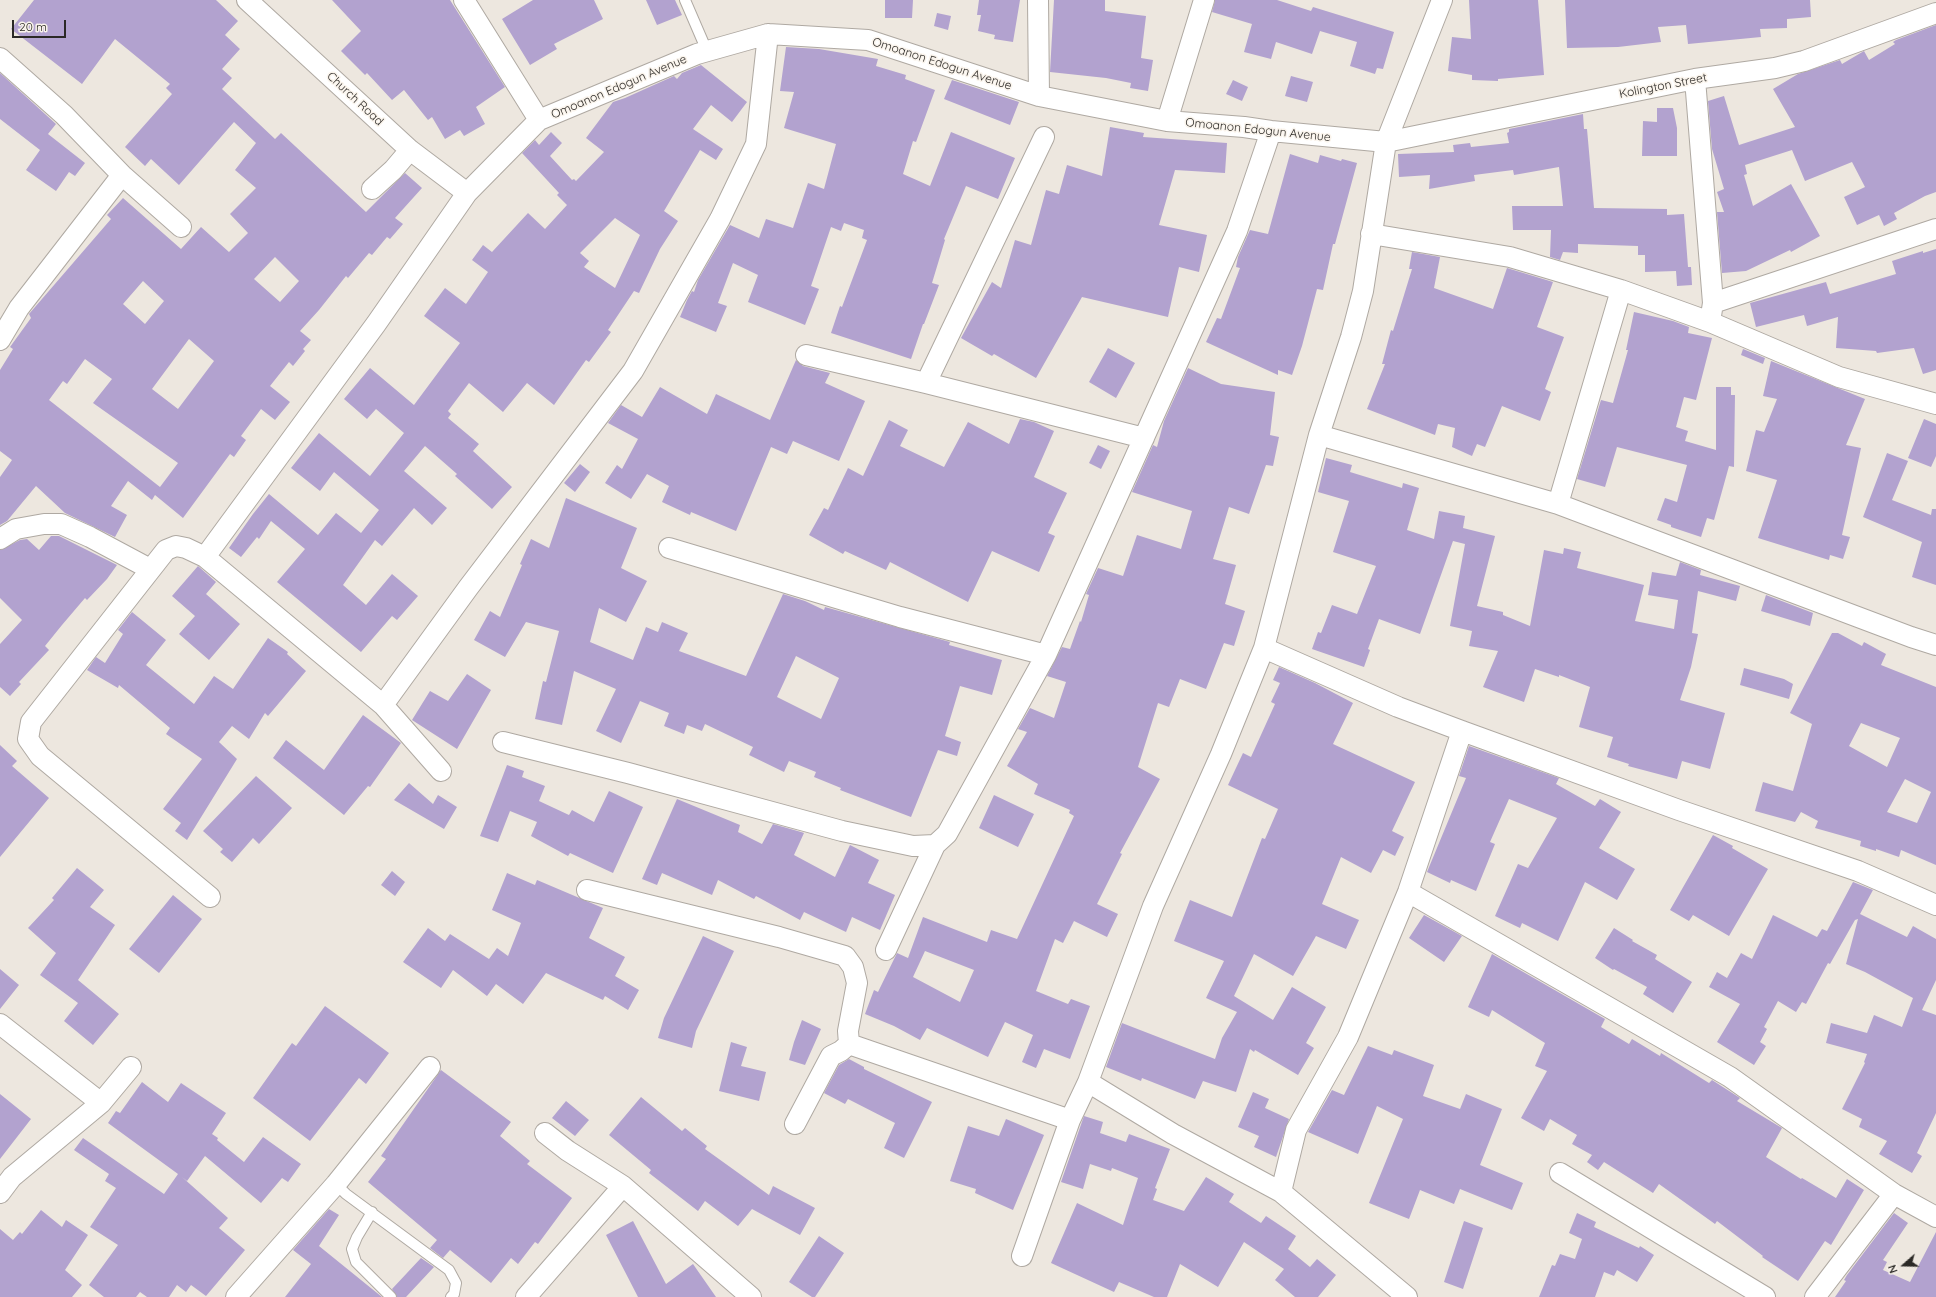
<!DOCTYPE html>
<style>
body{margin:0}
#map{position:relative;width:1936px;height:1297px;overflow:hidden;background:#ede7df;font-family:Quicksand,sans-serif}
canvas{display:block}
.north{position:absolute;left:1884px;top:1245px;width:40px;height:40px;-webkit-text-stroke:3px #faf4ec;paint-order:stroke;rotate:250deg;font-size:11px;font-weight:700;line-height:16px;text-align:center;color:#2b2926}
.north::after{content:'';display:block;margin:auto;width:14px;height:18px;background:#2b2926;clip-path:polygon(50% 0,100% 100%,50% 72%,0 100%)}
.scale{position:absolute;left:12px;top:20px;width:54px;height:18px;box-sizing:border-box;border:2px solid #2b2926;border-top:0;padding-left:5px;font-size:12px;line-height:14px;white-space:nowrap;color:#2b2926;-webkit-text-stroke:3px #faf4ec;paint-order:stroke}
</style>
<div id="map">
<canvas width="1936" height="1297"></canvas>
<div class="north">N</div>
<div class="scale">20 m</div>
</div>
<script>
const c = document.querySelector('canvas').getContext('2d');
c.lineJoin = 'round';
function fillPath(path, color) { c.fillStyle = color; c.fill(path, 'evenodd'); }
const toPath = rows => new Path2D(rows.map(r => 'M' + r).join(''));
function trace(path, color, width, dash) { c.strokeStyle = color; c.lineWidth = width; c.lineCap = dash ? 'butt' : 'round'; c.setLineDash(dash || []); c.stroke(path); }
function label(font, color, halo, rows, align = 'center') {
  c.font = font + ' Quicksand,sans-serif'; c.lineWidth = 3; c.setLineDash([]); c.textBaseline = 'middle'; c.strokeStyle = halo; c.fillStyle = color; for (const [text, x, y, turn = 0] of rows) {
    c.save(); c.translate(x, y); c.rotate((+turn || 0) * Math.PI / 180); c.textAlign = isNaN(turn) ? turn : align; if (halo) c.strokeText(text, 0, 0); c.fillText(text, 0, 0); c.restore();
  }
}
const building = toPath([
 [34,0,216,0,238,21,225,35,240,49,222,69,232,78,222,89,275,139,281,133,366,212,405,173,422,188,395,218,403,224,390,239,387,237,372,255,369,253,348,278,346,276,319,310,300,331,311,340,303,349,305,351,293,366,289,362,270,386,290,402,275,420,261,409,241,436,246,440,234,457,230,454,183,518,155,495,152,500,128,481,111,506,127,515,115,537,65,513,36,486,7,521,0,525,0,477,12,460,0,451,0,370,13,349,10,347,31,318,29,314,111,219,107,215,123,198,181,249,201,227,229,252,248,233,230,214,256,188,235,170,256,143,234,122,179,185,151,159,145,166,125,147,172,94,166,88,170,84,115,39,82,84,11,29],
 [275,257,299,281,280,302,254,279],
 [143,281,164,301,145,324,123,304],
 [189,339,214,361,178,409,152,389],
 [85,359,112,379,93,403,178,463,160,487,49,400,63,381,67,384],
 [332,0,450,0,505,87,476,107,485,124,464,136,460,130,445,139,432,117,428,120,404,90,392,100,367,73,365,75,341,51,361,31],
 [533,0,594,0,603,19,554,44,557,49,530,65,502,19],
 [646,0,675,0,682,15,657,25],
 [885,0,913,0,912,18,885,18],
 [979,0,1020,0,1013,42,994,39,995,35,978,31,981,15,977,15],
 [1054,0,1105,0,1105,11,1146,16,1141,58,1153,60,1148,91,1130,88,1131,83,1106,78,1050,72],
 [1215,0,1277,0,1311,11,1313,7,1394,32,1383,69,1377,68,1375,74,1350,66,1357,42,1320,31,1312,54,1276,42,1271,59,1244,52,1252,24,1212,12],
 [1469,0,1538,0,1544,75,1498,79,1498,81,1472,80,1472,75,1448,71,1452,37,1471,39],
 [1565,0,1810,0,1811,17,1787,19,1787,28,1760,29,1761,37,1688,44,1686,25,1658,27,1661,42,1618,47,1567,48],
 [937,13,951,16,948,30,934,26],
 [1936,25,1936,192,1925,196,1894,213,1897,219,1884,226,1879,215,1857,225,1844,197,1865,187,1852,162,1805,181,1792,150,1745,165,1747,174,1744,175,1753,206,1791,184,1820,236,1791,252,1790,250,1746,271,1722,273,1717,212,1724,212,1717,192,1724,189,1712,149,1708,101,1724,96,1739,145,1795,127,1773,89,1798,74,1840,60,1842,64,1864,51,1869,60,1895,44,1893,42,1896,40],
 [786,47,819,49,878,59,876,66,906,75,905,79,935,90,916,142,913,141,903,174,930,186,951,132,1015,158,998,199,966,186,944,239,945,240,932,283,939,285,924,324,923,324,911,359,831,333,840,306,842,307,867,240,862,238,864,230,844,223,841,231,831,227,811,286,819,289,805,325,748,302,758,275,733,263,718,303,727,306,716,332,680,317,687,300,692,291,694,292,698,280,730,225,759,238,766,219,793,228,808,183,824,189,836,144,784,128,794,92,780,91],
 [701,65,747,102,732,122,711,105,693,129,723,149,716,160,700,150,664,211,678,221,660,249,639,293,634,291,608,330,611,332,589,362,586,360,554,405,527,383,503,412,469,383,448,411,451,414,448,418,479,444,473,451,512,487,492,509,455,476,457,474,425,446,404,471,447,508,432,525,414,508,382,546,375,540,343,585,366,605,392,574,418,596,397,620,392,616,361,652,277,582,305,549,271,521,259,539,257,537,241,557,229,548,253,514,269,494,318,535,336,513,361,533,379,510,334,472,320,491,291,468,319,433,370,476,404,433,376,409,367,419,344,399,370,368,414,405,460,343,424,316,445,288,466,304,488,272,472,260,483,245,492,252,528,213,545,229,567,205,557,195,559,193,522,153,535,140,539,145,551,132,562,143,550,156,572,180,574,179,576,181,604,152,586,138,613,102,625,98,674,76,677,79,682,73],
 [615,218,640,235,615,288,584,267,589,261,580,253],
 [0,73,56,124,48,134,85,163,75,176,69,172,56,191,26,170,40,150,0,119],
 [1291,76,1313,82,1307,102,1285,96],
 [952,80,1019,102,1010,125,944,99],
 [1233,80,1248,87,1242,101,1226,94],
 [1657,108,1673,108,1677,128,1677,156,1642,156,1643,121,1657,122],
 [1583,114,1584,129,1587,129,1594,208,1667,209,1667,215,1684,214,1688,267,1691,267,1692,285,1677,286,1676,271,1645,272,1645,255,1638,255,1638,246,1578,244,1578,253,1563,252,1560,260,1550,257,1551,230,1513,230,1512,206,1563,206,1559,167,1514,175,1513,170,1474,175,1475,181,1429,189,1430,175,1399,177,1398,154,1454,152,1453,145,1470,143,1471,147,1509,143,1507,133,1509,132,1509,129],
 [1110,127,1144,133,1143,137,1227,143,1225,173,1175,170,1159,225,1207,235,1199,272,1179,267,1168,317,1082,297,1036,378,994,354,992,356,961,338,992,282,1001,288,1015,240,1031,245,1046,190,1059,194,1067,165,1102,176],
 [1290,154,1318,163,1320,155,1341,161,1342,159,1357,163,1335,244,1333,244,1323,290,1317,289,1302,346,1292,375,1278,370,1278,375,1206,342,1217,318,1221,319,1240,268,1236,267,1238,257,1250,230,1268,234],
 [1936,249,1936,370,1923,374,1914,348,1877,353,1876,351,1836,348,1838,317,1807,326,1804,315,1756,327,1750,303,1826,282,1830,294,1896,274,1892,261,1923,251,1923,253],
 [1412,252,1440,257,1434,288,1493,309,1507,268,1553,282,1537,327,1564,337,1545,389,1551,392,1540,421,1502,406,1485,447,1477,444,1472,456,1452,447,1455,428,1438,424,1435,435,1367,409,1385,364,1382,364,1391,330,1393,331,1412,269,1409,269],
 [1634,312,1673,321,1689,327,1688,333,1712,338,1696,400,1684,397,1676,427,1688,431,1685,441,1716,450,1716,387,1731,387,1731,395,1735,395,1734,467,1729,466,1714,520,1707,518,1701,537,1671,527,1671,525,1657,520,1665,498,1677,502,1687,465,1617,447,1605,487,1577,479,1601,400,1613,403,1628,350,1626,350],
 [1108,348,1135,363,1116,398,1089,382],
 [1743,349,1765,358,1763,364,1741,355],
 [796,360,803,366,830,373,825,383,865,401,839,461,793,441,787,454,771,447,736,531,691,512,690,515,662,502,669,486,647,474,631,499,605,483,617,465,622,469,638,439,608,423,621,405,642,417,660,387,707,414,716,394,770,420],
 [1771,361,1865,399,1846,445,1861,448,1842,535,1850,537,1843,559,1830,555,1829,560,1758,538,1777,480,1746,471,1756,430,1764,432,1777,399,1763,396],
 [1188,368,1221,384,1275,392,1270,435,1279,437,1273,466,1266,465,1249,514,1229,507,1213,559,1236,565,1225,604,1245,611,1234,646,1224,643,1206,689,1180,679,1169,707,1158,703,1138,767,1160,779,1120,853,1122,854,1097,904,1118,914,1107,937,1074,921,1063,943,1055,939,1036,991,1068,1004,1071,999,1090,1006,1070,1059,1044,1049,1036,1068,1022,1062,1033,1035,1005,1022,988,1057,927,1028,920,1040,894,1026,865,1014,874,990,878,992,897,953,908,958,923,917,987,942,991,930,1017,939,1074,816,1069,813,1070,810,1034,794,1038,784,1007,766,1027,732,1018,729,1030,708,1054,718,1066,682,1047,676,1062,647,1070,649,1080,621,1081,622,1089,595,1086,594,1098,568,1123,576,1137,535,1181,549,1192,511,1132,492,1153,445,1157,447,1164,421],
 [925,951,974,970,960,1002,913,977],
 [1020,419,1034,422,1054,431,1034,477,1067,493,1048,533,1055,536,1039,572,992,551,968,602,890,562,886,570,845,551,843,554,809,535,824,508,828,510,848,468,863,476,889,420,908,430,900,446,944,467,968,422,1009,444],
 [1924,419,1936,424,1936,456,1931,467,1908,458],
 [1098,445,1110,451,1101,469,1089,463],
 [1887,453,1908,461,1892,500,1931,515,1932,509,1936,509,1936,585,1912,577,1922,542,1863,517],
 [1326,458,1352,465,1350,472,1402,488,1403,483,1419,488,1407,530,1434,539,1439,511,1465,516,1463,528,1495,536,1477,606,1503,612,1503,615,1530,626,1544,550,1563,554,1564,548,1581,552,1577,568,1644,585,1635,621,1674,629,1678,600,1648,595,1652,572,1676,576,1680,562,1701,570,1700,575,1740,586,1736,601,1698,591,1692,633,1698,634,1691,667,1680,700,1725,713,1710,769,1682,761,1677,779,1628,766,1629,764,1607,757,1613,737,1579,727,1590,687,1559,675,1559,677,1535,669,1524,702,1483,687,1498,651,1469,646,1472,631,1450,626,1465,544,1453,541,1420,634,1379,619,1368,649,1370,650,1364,667,1312,649,1318,632,1321,633,1332,605,1357,614,1376,566,1333,552,1349,501,1318,492],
 [580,464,590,472,575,492,564,483],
 [566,498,637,528,621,568,647,581,626,622,599,608,590,642,633,660,646,627,658,632,662,622,688,633,679,651,746,676,783,594,805,601,824,610,825,607,950,642,949,645,1002,660,992,695,960,686,945,736,961,742,957,756,938,750,911,817,840,790,841,788,814,777,816,772,789,761,784,772,749,755,753,747,705,724,702,731,687,725,684,734,664,726,669,713,640,701,621,743,596,731,616,689,574,671,562,725,535,719,543,681,546,682,559,631,526,622,505,657,474,640,490,611,500,617,522,565,520,564,531,539,549,548],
 [796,656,839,678,821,719,777,697],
 [51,536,59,536,117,565,107,579,87,600,85,598,62,625,45,646,49,650,19,682,21,684,10,696,0,687,0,644,22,620,0,598,0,550,20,540,27,539,39,550],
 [198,566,216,582,206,594,240,624,209,660,179,634,195,616,172,596],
 [1766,595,1813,613,1810,626,1761,611],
 [132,612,166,640,146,665,194,704,214,676,233,689,268,638,288,652,287,654,306,671,268,716,265,713,249,739,232,726,219,742,237,759,187,840,175,831,181,823,163,809,202,759,166,734,170,728,119,685,118,688,87,670,96,657,105,663,123,634,118,630],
 [1832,633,1838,633,1862,646,1864,642,1886,654,1881,665,1936,687,1936,865,1901,850,1899,857,1876,849,1876,851,1860,846,1861,841,1815,828,1818,821,1801,812,1795,822,1755,811,1763,782,1793,791,1812,724,1790,713],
 [1861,723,1900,738,1887,767,1849,746],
 [1905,779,1931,792,1917,823,1887,812],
 [1279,667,1315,683,1353,703,1333,744,1415,782,1392,831,1404,837,1395,856,1383,850,1371,873,1341,857,1322,904,1359,920,1346,949,1316,936,1293,976,1254,954,1234,996,1273,1020,1292,987,1326,1007,1306,1043,1314,1048,1298,1075,1255,1050,1254,1052,1250,1049,1236,1092,1203,1081,1195,1099,1142,1078,1141,1081,1106,1067,1122,1023,1215,1059,1222,1038,1237,1012,1206,998,1224,961,1174,941,1190,900,1232,917,1262,838,1265,839,1278,809,1228,785,1243,753,1251,757,1275,704,1271,702,1280,683,1273,680],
 [1744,668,1784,679,1793,684,1789,699,1740,685],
 [467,674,491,690,457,749,412,720,430,691,448,701],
 [363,715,401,743,370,787,368,786,344,815,273,758,286,740,324,770],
 [0,745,17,761,12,766,49,798,0,857],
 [1469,746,1559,778,1556,784,1595,806,1600,799,1621,812,1599,848,1635,869,1617,900,1585,882,1558,941,1522,923,1520,928,1495,916,1518,864,1528,868,1557,818,1509,799,1490,842,1495,844,1476,891,1451,880,1450,883,1427,872,1466,778,1459,776],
 [507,765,524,771,522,777,545,786,539,801,569,815,572,810,594,822,609,791,643,807,613,873,570,853,568,856,531,836,537,822,510,811,498,842,480,836],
 [256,776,292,808,259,844,253,838,232,862,220,852,223,849,203,831],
 [409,783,433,804,438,795,457,807,444,829,394,800],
 [994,795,1034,814,1018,847,979,828],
 [677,799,740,825,738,832,762,844,773,824,801,832,804,833,794,855,835,877,850,845,879,860,868,883,895,895,880,930,852,917,846,932,804,912,800,920,756,896,754,899,718,880,712,895,662,873,657,885,642,879],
 [1713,835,1733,846,1732,848,1768,869,1729,936,1693,915,1689,921,1670,910],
 [77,868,104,890,90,907,115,925,78,980,119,1014,93,1045,64,1021,78,1003,40,975,56,953,28,928,54,900,52,898],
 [392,871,405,882,395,896,381,885],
 [507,873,535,885,537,880,603,908,589,938,625,957,615,976,639,990,628,1010,605,996,603,1000,546,973,523,1004,496,984,487,996,453,970,441,988,403,962,428,928,445,941,450,934,489,959,497,948,508,956,521,923,492,910],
 [1853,882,1873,890,1860,914,1907,937,1913,926,1936,939,1936,980,1922,1010,1936,1015,1936,1113,1917,1153,1922,1156,1912,1173,1879,1154,1887,1141,1859,1127,1862,1119,1842,1109,1865,1063,1864,1062,1867,1054,1826,1043,1831,1023,1867,1033,1874,1015,1902,1027,1913,998,1865,972,1846,964,1858,919,1855,920,1830,964,1828,963,1806,1004,1802,1002,1796,1012,1778,1001,1764,1027,1767,1029,1760,1042,1766,1046,1754,1065,1717,1042,1740,1004,1709,987,1717,972,1727,978,1741,953,1752,959,1773,915,1817,937,1822,929,1827,931],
 [173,895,202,919,159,973,129,949],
 [1424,915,1462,936,1444,962,1409,938],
 [1614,928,1633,940,1632,941,1657,955,1655,959,1692,982,1673,1013,1643,994,1647,987,1614,969,1613,970,1595,958],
 [703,936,734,951,696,1031,692,1048,658,1038,664,1018],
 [1492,954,1605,1019,1601,1027,1629,1044,1632,1039,1660,1056,1661,1053,1709,1083,1712,1080,1740,1098,1737,1101,1782,1128,1766,1157,1801,1179,1802,1178,1836,1198,1847,1179,1864,1190,1831,1245,1825,1241,1798,1281,1762,1257,1763,1256,1717,1221,1715,1224,1659,1184,1653,1193,1604,1162,1598,1170,1587,1162,1592,1155,1572,1144,1577,1135,1550,1119,1544,1131,1521,1118,1547,1071,1535,1066,1545,1043,1492,1010,1489,1017,1468,1007],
 [0,969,19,985,0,1009],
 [325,1006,389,1053,366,1084,359,1078,310,1141,253,1098,292,1043,296,1046],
 [802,1020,821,1029,805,1065,789,1060,794,1042],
 [731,1042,747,1047,741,1066,766,1072,759,1101,719,1091],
 [1368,1046,1392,1055,1394,1050,1434,1065,1423,1096,1460,1109,1466,1094,1502,1109,1480,1165,1523,1183,1512,1210,1460,1189,1454,1204,1420,1190,1409,1219,1369,1203,1403,1119,1377,1106,1358,1154,1308,1132,1332,1090,1344,1095],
 [849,1059,864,1067,864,1069,932,1102,904,1158,884,1148,895,1123,848,1099,845,1104,824,1093,839,1065],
 [441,1070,511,1122,500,1136,530,1161,527,1164,572,1198,538,1244,535,1242,518,1264,511,1258,491,1283,450,1250,443,1258,430,1248,437,1240,368,1182,386,1159,381,1156],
 [142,1082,168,1102,181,1083,226,1113,212,1134,218,1138,217,1140,244,1162,263,1137,301,1164,288,1182,282,1178,261,1203,205,1156,187,1181,182,1177,228,1218,219,1228,245,1250,206,1296,191,1285,186,1292,177,1285,169,1297,147,1297,140,1292,136,1297,104,1297,89,1285,118,1245,90,1227,116,1188,105,1181,109,1174,74,1150,83,1138,164,1194,178,1174,108,1123,116,1111,120,1113],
 [1253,1092,1269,1099,1265,1108,1289,1119,1276,1157,1254,1147,1259,1136,1238,1127],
 [0,1094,31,1119,0,1159],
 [641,1097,682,1131,685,1128,707,1146,705,1149,769,1195,773,1186,815,1208,800,1235,752,1209,738,1226,705,1201,698,1211,649,1173,651,1170,609,1135],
 [566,1101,589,1120,575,1136,552,1118],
 [1084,1116,1103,1122,1100,1133,1126,1142,1129,1134,1170,1149,1155,1188,1157,1189,1153,1200,1184,1211,1206,1177,1234,1194,1229,1202,1261,1223,1266,1216,1296,1236,1288,1249,1310,1267,1317,1259,1336,1275,1318,1297,1295,1297,1275,1280,1284,1269,1244,1242,1218,1287,1180,1264,1167,1297,1154,1297,1119,1282,1114,1292,1051,1263,1077,1203,1123,1225,1138,1178,1112,1168,1111,1171,1090,1164,1083,1189,1061,1182],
 [1006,1119,1044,1135,1013,1210,975,1193,976,1189,950,1181,968,1126,999,1136],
 [329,1209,339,1215,319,1246,382,1297,285,1297,311,1264,293,1250],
 [41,1210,62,1227,66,1220,88,1235,65,1270,82,1285,72,1297,0,1297,0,1229,13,1240,20,1232,22,1234],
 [1577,1213,1596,1222,1594,1227,1639,1248,1640,1246,1654,1255,1637,1282,1617,1270,1614,1276,1604,1272,1595,1297,1539,1297,1552,1265,1555,1266,1560,1254,1575,1259,1582,1239,1569,1233],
 [1894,1213,1908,1223,1883,1260,1887,1262,1883,1270,1910,1282,1936,1232,1936,1297,1835,1297,1846,1281,1844,1280,1847,1275],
 [633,1221,666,1284,693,1264,716,1297,638,1297,606,1235],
 [1464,1221,1483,1228,1463,1289,1444,1282],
 [819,1236,844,1253,815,1297,812,1297,789,1282],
 [421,1258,434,1267,406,1297,397,1297,392,1289]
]);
const lane = toPath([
 [685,0,707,51],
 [336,1184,346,1194,449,1270,456,1283,454,1294,451,1297],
 [372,1212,357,1237,352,1249,356,1262,391,1297]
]);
const street = toPath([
 [247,0,410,150,467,193],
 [464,0,539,120],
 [1038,0,1039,96],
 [0,58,64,115,122,175,181,227],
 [1695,79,1713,303,1710,322],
 [1167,121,1204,0],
 [372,189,393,170,410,150],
 [1371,234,1510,257,1621,290,1710,322,1839,377,1936,404],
 [1713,303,1936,229],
 [0,340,19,308,122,175],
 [806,355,926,383,1144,438],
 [926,383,1044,137],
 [1319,435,1558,504,1911,637,1936,645],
 [1558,504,1621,290],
 [0,539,16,529,44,524,61,524,90,537,150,569],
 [669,548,900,617,1046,655],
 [205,557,383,705,441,771],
 [1264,648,1398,707,1462,731,1679,810,1858,871,1936,905],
 [383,705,468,588,633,371,720,219,756,144,768,34],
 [503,742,628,773,842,831,913,846,935,845],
 [587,890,779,937,845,956,853,967,857,983,848,1031,849,1044],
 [1408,892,1730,1077,1894,1194,1936,1217],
 [210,897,40,756,28,739,31,722,166,550,176,546,186,548,205,557,376,324,467,193,539,120,697,54,768,34,868,40,1039,96,1167,121,1244,127,1271,131,1386,142,1695,79,1775,68,1804,61,1936,13],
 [886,950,935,845,947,834,1046,655,1237,231,1271,131],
 [0,1024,101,1103],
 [849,1044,1070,1120],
 [1088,1082,1173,1134,1281,1192,1407,1297],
 [795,1124,831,1056,841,1051,849,1044],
 [545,1133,568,1151,623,1186,751,1297],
 [1560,1173,1765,1297],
 [1281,1192,1296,1130,1348,1037,1408,892,1462,731],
 [0,1193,12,1177,101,1103,131,1067],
 [1022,1256,1070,1120,1088,1082,1153,906,1221,754,1264,648,1319,435,1351,337,1363,291,1386,142,1442,0],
 [236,1297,336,1184,430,1067],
 [526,1297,623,1186],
 [1815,1297,1894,1194]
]);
const streetNames = [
 ["Omoanon Edogun Avenue",942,64,18],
 ["Kolington Street",1663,86,-11],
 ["Omoanon Edogun Avenue",619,87,-23],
 ["Church Road",355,99,43],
 ["Omoanon Edogun Avenue",1258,130,6]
];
fillPath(building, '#b2a2cf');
trace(lane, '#afa9a2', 12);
trace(street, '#afa9a2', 22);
trace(lane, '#fff', 10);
trace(street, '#fff', 20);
label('12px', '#2b2926', '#faf4ec', streetNames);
</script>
